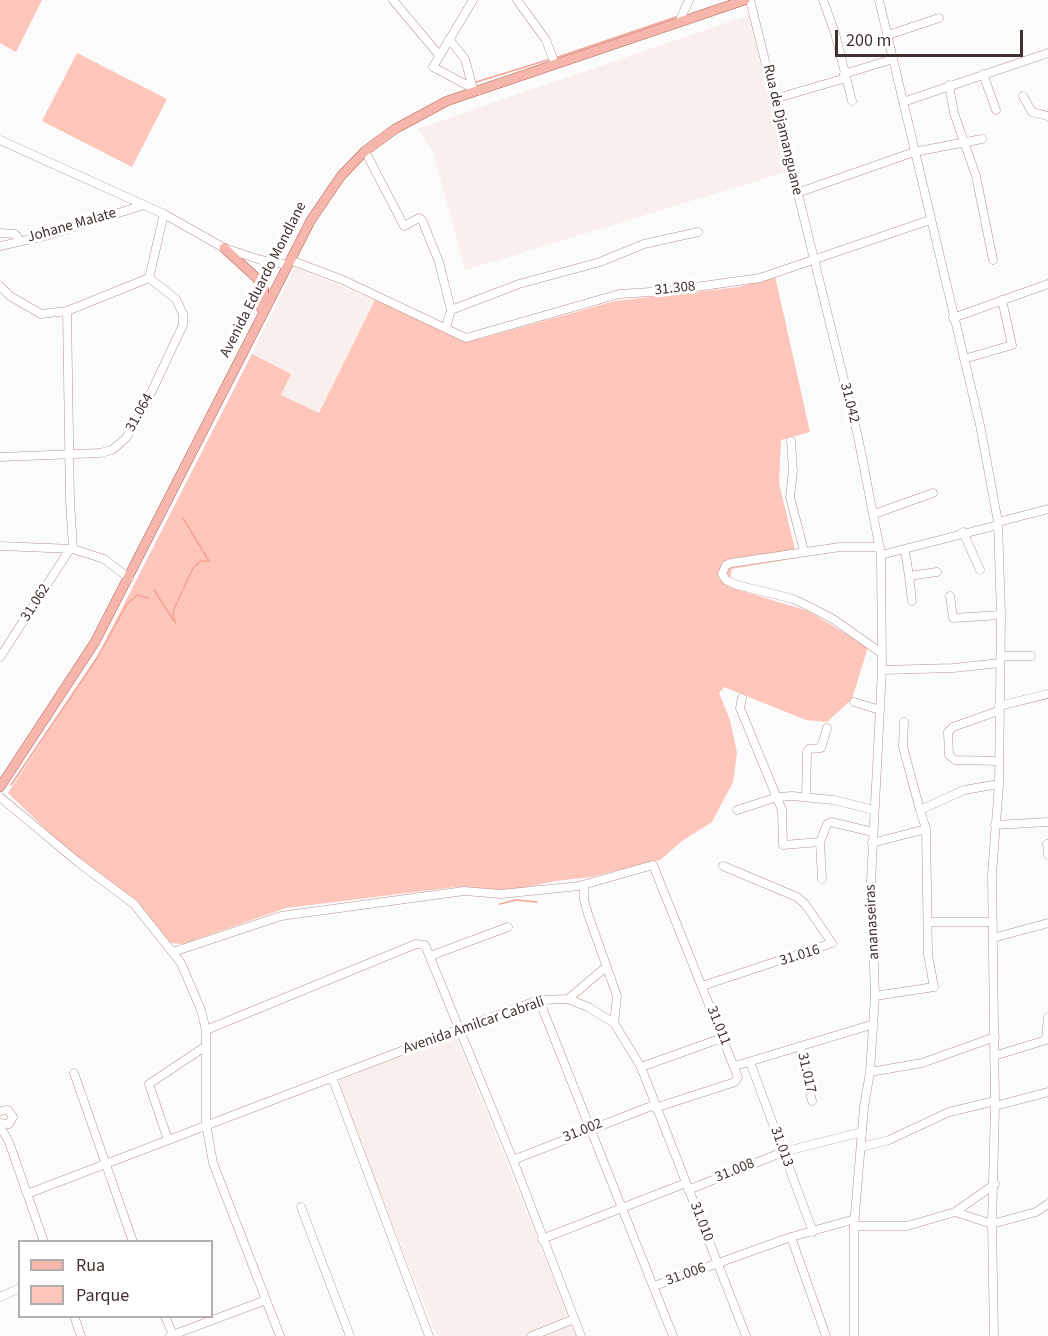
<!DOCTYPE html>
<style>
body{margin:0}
#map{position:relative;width:1048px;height:1336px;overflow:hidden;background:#fbfbfb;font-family:"Source Sans 3",sans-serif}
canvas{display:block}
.legend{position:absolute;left:18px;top:1240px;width:195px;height:78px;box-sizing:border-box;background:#fff;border:2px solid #b3adac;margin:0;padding:8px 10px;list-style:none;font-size:18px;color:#40312f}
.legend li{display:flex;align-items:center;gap:12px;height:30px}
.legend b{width:30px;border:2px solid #b3adac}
.scale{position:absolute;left:835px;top:30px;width:188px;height:27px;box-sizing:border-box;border:3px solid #40312f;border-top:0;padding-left:8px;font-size:18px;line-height:21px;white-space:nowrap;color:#40312f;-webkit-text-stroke:4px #fff;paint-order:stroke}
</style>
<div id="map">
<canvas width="1048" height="1336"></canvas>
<ul class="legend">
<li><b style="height:8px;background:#f7b6ab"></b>Rua</li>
<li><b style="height:16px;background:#fec5ba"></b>Parque</li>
</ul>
<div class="scale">200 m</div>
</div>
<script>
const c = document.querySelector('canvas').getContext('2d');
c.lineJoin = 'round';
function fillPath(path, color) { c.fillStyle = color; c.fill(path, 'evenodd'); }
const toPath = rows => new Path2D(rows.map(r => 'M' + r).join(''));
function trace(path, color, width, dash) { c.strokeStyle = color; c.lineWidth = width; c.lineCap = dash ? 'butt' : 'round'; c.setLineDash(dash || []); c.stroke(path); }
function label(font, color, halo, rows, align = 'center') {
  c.font = font + ' "Source Sans 3",sans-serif'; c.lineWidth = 6; c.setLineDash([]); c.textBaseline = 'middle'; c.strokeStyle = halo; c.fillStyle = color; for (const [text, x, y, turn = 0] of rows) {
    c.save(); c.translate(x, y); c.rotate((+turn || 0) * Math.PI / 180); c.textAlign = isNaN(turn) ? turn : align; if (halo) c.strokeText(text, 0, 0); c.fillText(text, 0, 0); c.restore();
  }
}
const built = toPath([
 [749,15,786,172,465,270,433,151,417,129],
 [295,267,375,300,319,413,280,395,290,374,252,354],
 [455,1034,576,1336,437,1336,336,1082]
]);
const green = toPath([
 [0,0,42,0,16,52,0,43],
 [77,53,167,99,132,167,42,121],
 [775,276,810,432,781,440,779,483,797,558,732,569,729,587,808,611,868,647,852,699,827,722,806,720,724,687,719,693,730,720,737,753,733,782,712,822,682,841,660,860,591,877,555,881,500,893,456,887,286,908,183,944,170,943,134,899,60,843,8,793,96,659,252,354,291,374,281,395,319,413,375,300,479,339,615,301,739,287]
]);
const stream = toPath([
 [555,58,679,16],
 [476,82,551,59],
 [183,518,209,561],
 [154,590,174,621],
 [176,624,173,614,174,609,193,568,201,561,209,561],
 [11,785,97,658,127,604,137,595,149,598],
 [500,904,516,900,537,902]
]);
const minor = toPath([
 [393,0,439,55],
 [473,0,433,67,478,91],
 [517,0,546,40,555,64],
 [750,0,858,437,881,555,882,670,871,881,875,996,870,1072,864,1107,854,1226,854,1336],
 [823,0,835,33,852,101],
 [879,0,980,425,998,522,1001,615,999,784,992,874,995,1106,992,1224,994,1336],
 [679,22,689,0],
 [888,35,939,18],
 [449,39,465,59,473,89],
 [844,74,893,59],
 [983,74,996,110],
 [949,85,954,113,976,176,993,260],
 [1023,96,1032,112,1048,116],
 [774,99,846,78],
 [903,102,1048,53],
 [0,140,164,214,224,248,261,260,288,265],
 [365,151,404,226,419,218,422,220,439,262,451,310,446,327],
 [797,193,914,152,982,139],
 [0,233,15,234,21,241],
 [0,246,49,235,144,205],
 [290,260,343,280,466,338,619,294,667,291,760,278,930,220],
 [149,278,164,214],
 [0,286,10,296,41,314,67,311,149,278],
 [451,310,519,284,600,262,644,244,698,232],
 [67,311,70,501,73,549],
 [953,318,1048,284],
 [964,359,1012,345,1002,300],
 [791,441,793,471,790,497,804,551],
 [0,457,100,453,112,450,126,438,143,410,183,325,183,314,176,299,149,278],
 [874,514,933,493],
 [998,522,1048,509],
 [963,532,980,570],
 [0,546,73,549,104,559,129,578],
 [880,547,840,547,731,563,726,565,722,574,726,580,737,585,793,599,810,607,833,619,880,652],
 [905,550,909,576,937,572],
 [881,555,998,525],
 [909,576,912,601],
 [950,596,953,618,1001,615],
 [1000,656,1031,656],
 [0,657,70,549],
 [882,670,953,668,1000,663],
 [742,698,740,708,782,810,783,845,820,842,827,824,831,822,873,832],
 [854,702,880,710],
 [999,706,1048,694],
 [998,711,953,727,948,732,949,755,955,760,999,761],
 [904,722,903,747,920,810],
 [0,797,79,863,134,904,181,963,201,1010,206,1030,206,1124,213,1163,280,1336],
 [806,797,807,752,809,749,821,748,827,728],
 [737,810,778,797,792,796,834,800,874,810],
 [995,825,1048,822],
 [820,842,822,879],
 [872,843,926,829,920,810,964,790,999,784],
 [1047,844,1048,855],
 [584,885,584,900,588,914,617,996,614,1023],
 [928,922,993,922],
 [993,938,1048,923],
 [173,952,281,916,464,891,501,894,579,886,653,865,738,1077,735,1082,655,1108],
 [430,956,508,927],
 [702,986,832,943,805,904,797,897,723,866],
 [875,996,934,987,928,955,926,829],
 [568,999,606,967],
 [539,1000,673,1336],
 [206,1030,416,944,425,945,513,1160,581,1336],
 [800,1046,812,1101],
 [994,1056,1046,1040,1048,1017],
 [750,1062,813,1232],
 [735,1066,874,1024],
 [641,1067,722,1038],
 [870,1072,922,1063,995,1037],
 [74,1073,133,1242],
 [332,1077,429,1336],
 [995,1106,1048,1092],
 [0,1111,8,1110,13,1117,9,1124,0,1123],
 [0,1126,9,1142,44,1242],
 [168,1140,149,1084,206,1046],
 [861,1147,889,1140,949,1112,995,1101],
 [513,1160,654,1105],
 [688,1190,783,1152,862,1132],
 [27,1194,459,1029,539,1000,568,999,588,1007,614,1023,641,1067,746,1336],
 [301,1207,350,1336],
 [955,1212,992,1224,1036,1212,1048,1204],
 [854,1226,907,1226,955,1212,995,1184],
 [791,1237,826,1336],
 [542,1239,686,1183],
 [654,1286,791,1237,855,1219],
 [0,1297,20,1288],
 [74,1316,81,1336],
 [165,1316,173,1335],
 [170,1336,266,1300],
 [532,1336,574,1319]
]);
const major = toPath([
 [224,248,261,282,264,290,261,308],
 [0,787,95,642,311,220,341,176,365,151,395,129,447,101,745,0]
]);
const streetNames = [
 ["Rua de Djamanguane",782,130,77],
 ["Johane Malate",72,226,-16],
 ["Avenida Eduardo Mondlane",264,280,-63],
 ["31.308",675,289,-6],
 ["31.042",849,403,76],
 ["31.064",140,413,-61],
 ["31.062",36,603,-57],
 ["ananaseiras",873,922,-93],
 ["31.016",800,956,-17],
 ["Avenida Amilcar Cabrali",474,1026,-19],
 ["31.011",718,1026,68],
 ["31.017",806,1073,77],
 ["31.002",583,1131,-22],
 ["31.013",781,1147,70],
 ["31.008",735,1171,-22],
 ["31.010",701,1222,69],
 ["31.006",686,1275,-20]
];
fillPath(built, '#f9efed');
fillPath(green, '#fec5ba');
trace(stream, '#f4a394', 1.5);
trace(minor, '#b5938c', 9);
trace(major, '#b3685b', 10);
trace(minor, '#fff', 8);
trace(major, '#f7b6ab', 9);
label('15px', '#40312f', '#fff', streetNames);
</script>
